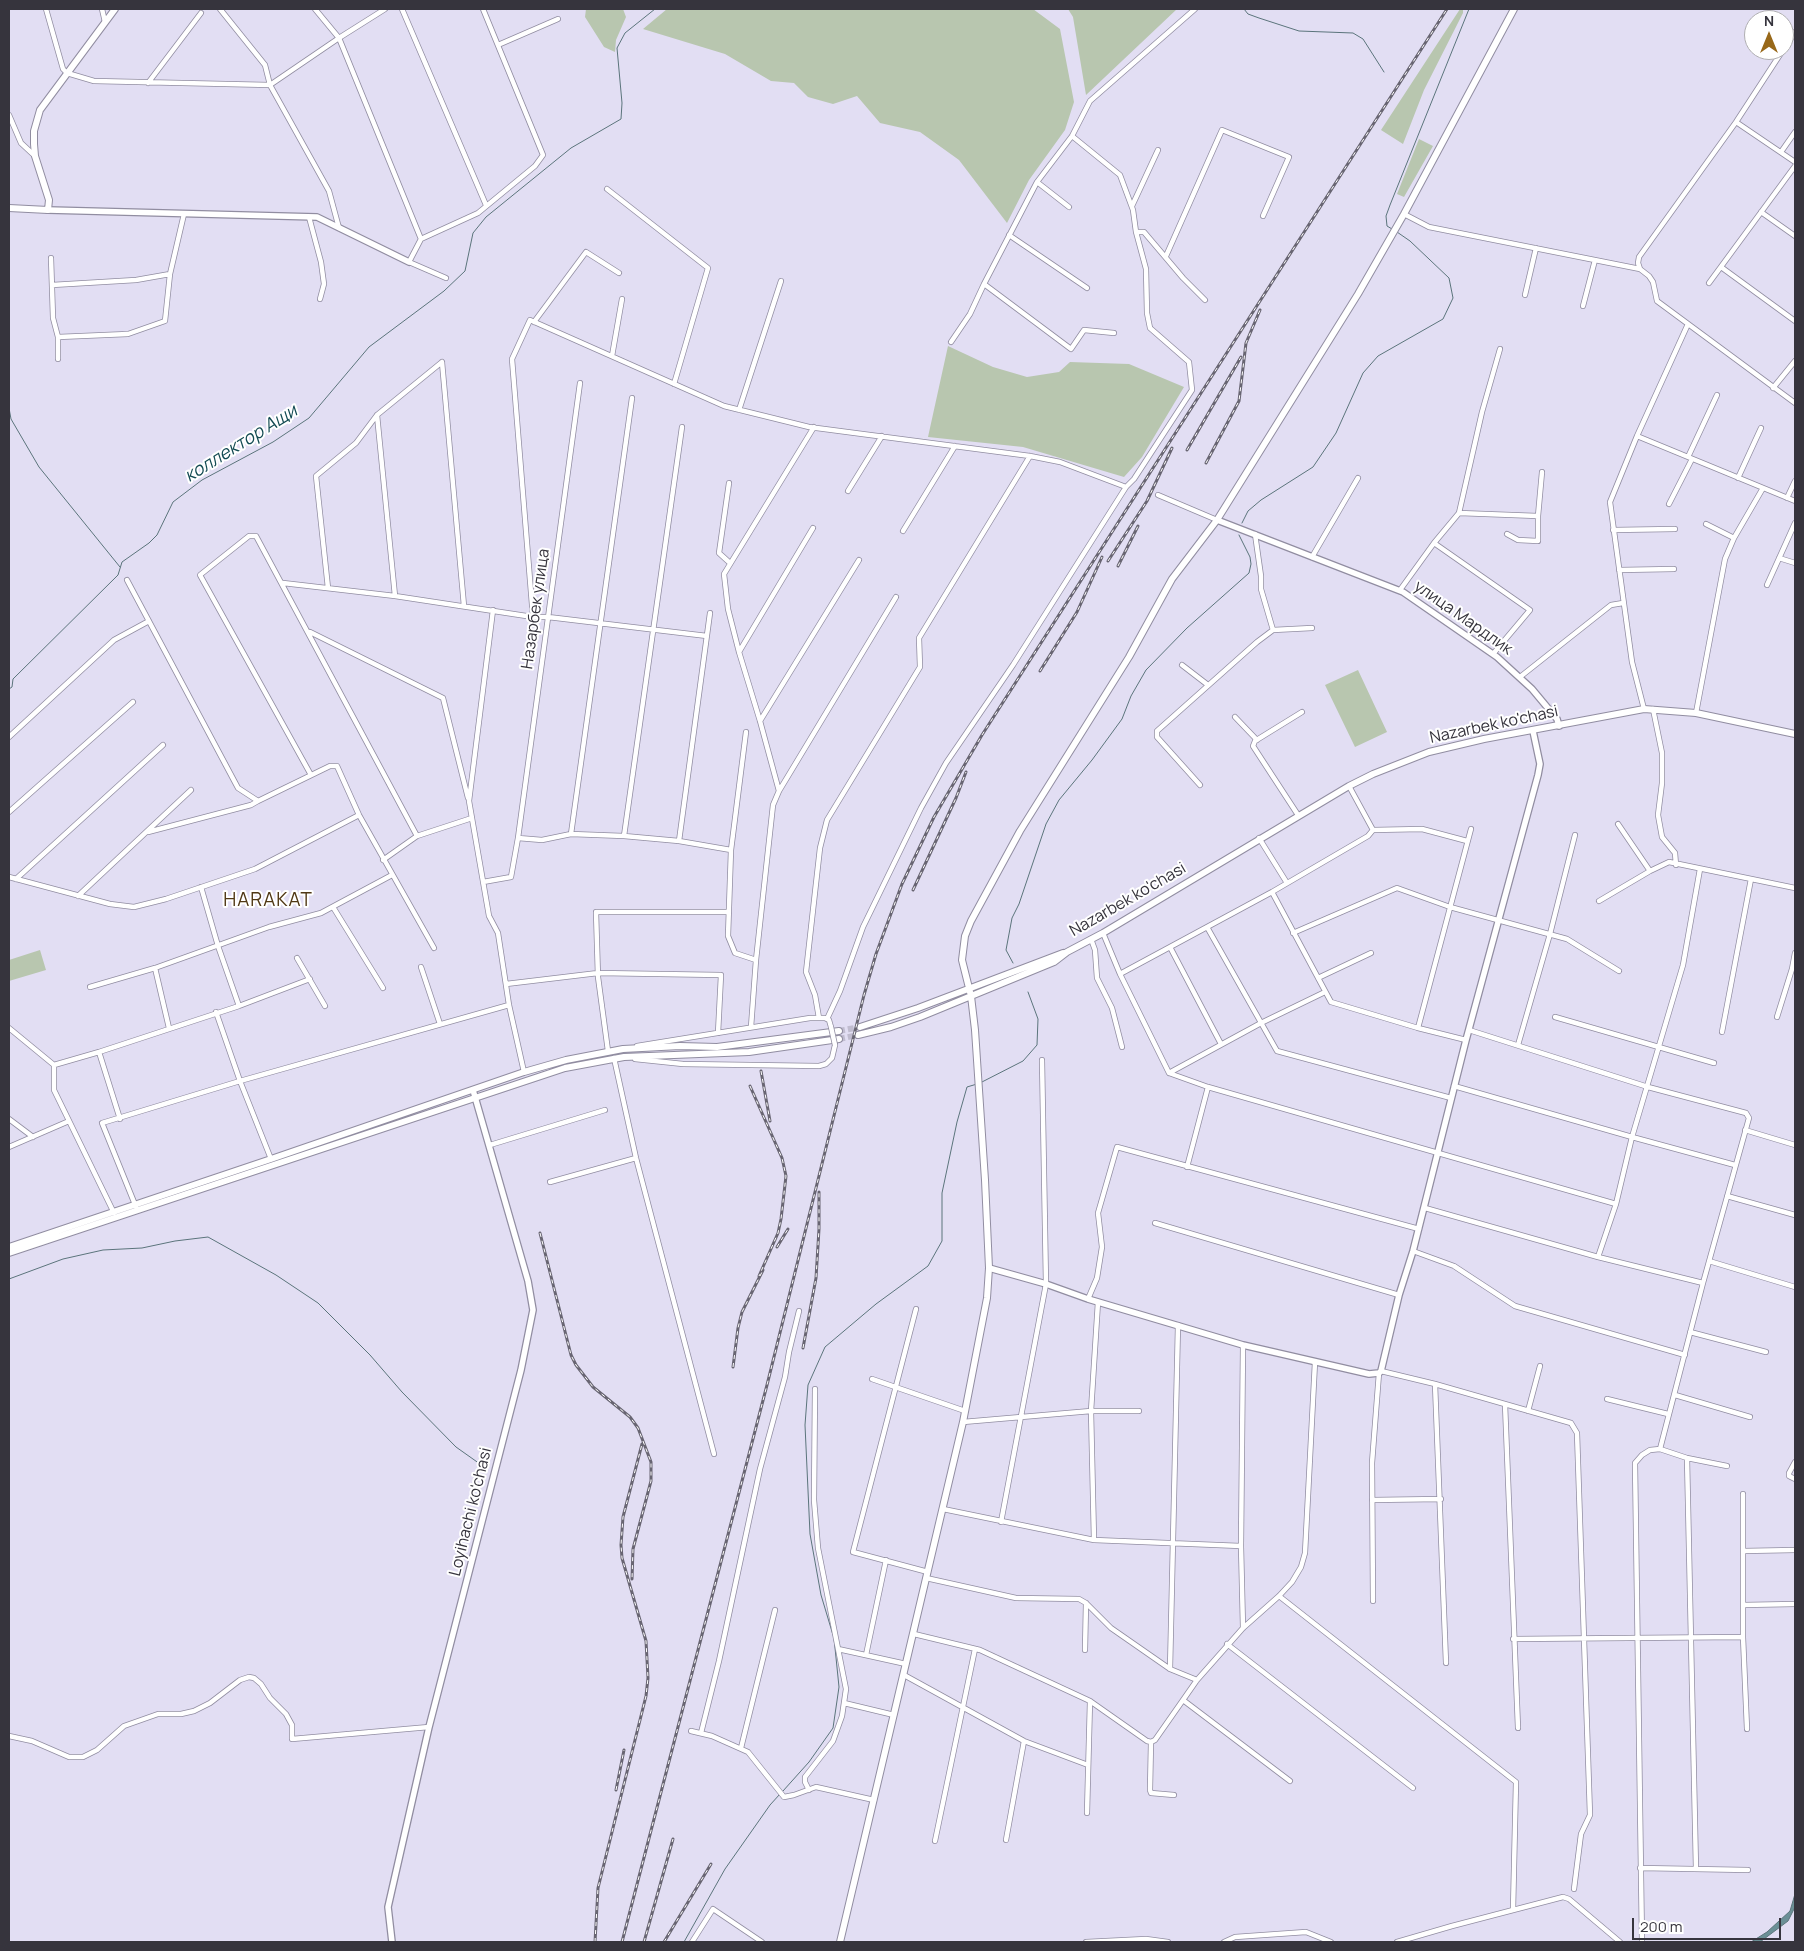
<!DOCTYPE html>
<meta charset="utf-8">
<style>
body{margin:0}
#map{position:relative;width:1804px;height:1951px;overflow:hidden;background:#e2def3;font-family:Manrope,sans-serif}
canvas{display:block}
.frame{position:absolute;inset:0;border:10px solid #36343d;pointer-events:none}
.north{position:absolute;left:1744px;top:10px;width:50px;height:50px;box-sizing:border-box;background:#fff;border:1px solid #afaeb1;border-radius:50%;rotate:0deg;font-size:14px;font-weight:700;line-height:20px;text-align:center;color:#36343d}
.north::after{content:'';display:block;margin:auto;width:18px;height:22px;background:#986819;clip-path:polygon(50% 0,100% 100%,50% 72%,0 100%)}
.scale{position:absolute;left:1632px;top:1918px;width:149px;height:22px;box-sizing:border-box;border:2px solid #36343d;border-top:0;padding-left:6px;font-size:15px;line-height:18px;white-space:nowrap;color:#36343d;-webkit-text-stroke:4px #fff;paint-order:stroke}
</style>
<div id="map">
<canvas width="1804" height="1951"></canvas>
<div class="frame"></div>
<div class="north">N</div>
<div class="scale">200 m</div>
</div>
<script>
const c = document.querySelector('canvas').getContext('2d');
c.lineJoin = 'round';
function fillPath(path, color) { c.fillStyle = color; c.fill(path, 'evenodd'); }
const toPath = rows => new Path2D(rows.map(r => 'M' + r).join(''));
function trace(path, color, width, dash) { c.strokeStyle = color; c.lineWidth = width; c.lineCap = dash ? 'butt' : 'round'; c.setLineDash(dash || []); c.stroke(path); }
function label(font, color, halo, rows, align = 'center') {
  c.font = font + ' Manrope,sans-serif'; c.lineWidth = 4; c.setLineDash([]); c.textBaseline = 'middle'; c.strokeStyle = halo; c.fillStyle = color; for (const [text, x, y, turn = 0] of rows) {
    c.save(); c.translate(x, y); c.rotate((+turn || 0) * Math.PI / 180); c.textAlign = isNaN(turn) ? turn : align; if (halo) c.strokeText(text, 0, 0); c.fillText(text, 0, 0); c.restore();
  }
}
const green = toPath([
 [586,9,623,9,626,17,616,40,615,52,604,47,585,17],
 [667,9,1033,9,1060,29,1074,102,1065,130,1029,180,1007,223,959,160,920,132,880,123,857,96,833,104,808,97,794,83,771,81,725,54,643,29],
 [1068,9,1177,9,1086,95,1073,17],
 [1460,9,1463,9,1463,13,1424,90,1403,144,1381,130],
 [1419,139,1433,146,1404,197,1397,194],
 [948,346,993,367,1027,377,1059,372,1070,362,1129,364,1184,387,1142,457,1124,477,1023,447,928,437],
 [1358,670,1387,732,1355,747,1325,685],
 [40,950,46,970,9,981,9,960]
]);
const water = toPath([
 [1795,1894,1795,1907,1788,1921,1760,1942,1751,1942,1767,1932,1790,1911,1795,1894]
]);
const stream = toPath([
 [1244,9,1248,14,1259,18,1299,31,1353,33,1363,39,1384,72],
 [1392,229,1387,226,1386,216,1390,205,1469,9],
 [9,408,11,419,39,467,120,567],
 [1242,523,1248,511,1261,500,1313,467,1336,433,1363,373,1378,356,1443,319,1453,298,1449,278,1410,241,1397,232],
 [9,689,12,687,13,679,118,575,122,562,149,543,157,535,173,502,202,480,273,442,309,418,369,347,444,291,465,271,473,233,486,217,571,148,621,119,622,103,617,48,625,33,655,9],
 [1013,963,1006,950,1012,918,1019,904,1046,824,1059,800,1092,760,1122,719,1131,696,1146,670,1187,628,1249,573,1251,564,1250,557,1239,535],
 [980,1083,1023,1061,1037,1045,1038,1019,1028,992],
 [9,1279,63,1259,103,1250,142,1248,175,1241,208,1237,276,1275,318,1303,370,1355,402,1392,456,1447,480,1464],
 [833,1635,821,1595,810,1534,805,1425,808,1385,825,1347,876,1304,928,1266,942,1241,942,1193,957,1122,967,1087,977,1084],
 [783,1791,809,1762,833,1728,839,1687,834,1638],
 [684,1942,725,1869,770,1805,780,1794]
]);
const secondaryTunnel = toPath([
 [839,1031,860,1027],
 [839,1039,858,1035]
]);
const minor = toPath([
 [46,9,63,69,67,73,94,81,270,85,339,38,385,9],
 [102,9,105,22],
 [220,9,265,65,270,85,329,191,339,228],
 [315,9,339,38,421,239],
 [402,9,486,205],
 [498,45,558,19],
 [1784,49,1795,32],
 [1783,50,1736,122,1639,257,1638,263,1640,269,1649,276,1653,282,1657,301,1795,403],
 [148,83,201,13],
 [9,115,21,143,35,156],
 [1736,122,1795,162],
 [1781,152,1795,132],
 [1037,182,1069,207],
 [607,189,708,268,674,384],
 [1132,206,1158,150],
 [1761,212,1795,236],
 [1404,214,1429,227,1640,269],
 [309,217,321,262,324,284,320,299],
 [1136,232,1144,232,1183,278,1205,300],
 [1009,235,1087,288],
 [1166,256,1222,130,1289,157,1263,216],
 [51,258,53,318,58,337,58,359],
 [1721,267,1795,321],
 [446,278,409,262,421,239,478,213,535,166,543,155,483,9],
 [1709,283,1795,166],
 [984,284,1071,349,1084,330,1114,333],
 [52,285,136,280,170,274],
 [1525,295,1536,248],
 [1583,306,1595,260],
 [534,322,586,252,619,273],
 [58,337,128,334,165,321,170,274,184,214],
 [951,342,970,314,984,284,1037,182,1072,136,1090,101,1195,9],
 [612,356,622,299],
 [442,362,464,606],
 [1773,388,1795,361],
 [739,410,781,281],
 [377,415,395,596],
 [1637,436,1795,501],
 [1688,457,1717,395],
 [1738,478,1761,428],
 [729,483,719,553,730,563],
 [848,491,882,436],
 [1158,495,1217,520],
 [1787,498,1795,481],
 [1669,504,1692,459],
 [1459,513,1538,516],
 [1706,524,1734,538],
 [1613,530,1675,529],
 [903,531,955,446],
 [1255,534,1261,576,1261,589,1273,630],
 [1507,534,1518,540,1538,541,1538,516,1542,472],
 [1434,543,1530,610,1493,654],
 [1312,557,1358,478],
 [1779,558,1795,563],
 [1619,570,1674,569],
 [127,580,238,788,258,801,330,766,337,766,359,815,434,948],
 [283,583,395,596,533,617,548,617,707,636],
 [1767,585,1795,523],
 [328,588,316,476,356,443,377,415,442,362],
 [1400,590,1434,543,1459,513,1482,412,1500,349],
 [493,610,469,801,489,916,498,933,509,1005,524,1072],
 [533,617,512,359,530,320,724,406,809,427,1030,456,1060,462,1126,487],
 [310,632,443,698,468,798],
 [739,652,813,528],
 [1182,665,1208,685],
 [1520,677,1611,605,1623,603],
 [1644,709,1632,662,1610,502,1637,436,1688,324],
 [1653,709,1662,753,1662,783,1658,815,1662,837,1675,853,1676,865],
 [1696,713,1725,559,1734,538,1763,488],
 [1235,717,1257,740],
 [760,721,859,560],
 [746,732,731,850,728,936,735,953,756,960],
 [9,737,114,640,149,621],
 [311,775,200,575,249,536,256,536,417,836],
 [1200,785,1157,737,1157,731,1257,642,1273,630,1312,628],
 [779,791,760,721,739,652,728,609,724,574,814,427],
 [9,812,133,702],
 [1298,815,1253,746,1255,741,1302,712],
 [1618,824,1650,871],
 [1373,830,1422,829,1467,841],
 [148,832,251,805,258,801],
 [571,834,632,398],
 [624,836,682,427],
 [518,838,580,383],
 [1259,838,1287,883],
 [679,841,710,613],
 [383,860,417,836,472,818],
 [9,877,110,904,134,907,166,899,255,869,359,815],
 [16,879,163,745],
 [483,882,511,877,518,838,542,840,571,834,624,836,679,841,731,850],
 [201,887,218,946,239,1006],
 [1272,892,1331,1002,1418,1028,1466,1040],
 [78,896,191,790],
 [1599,901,1650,871,1669,862,1795,888],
 [333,907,383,988],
 [1207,927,1277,1051,1451,1098],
 [1103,933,1120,974,1169,1073,1208,1087,1616,1204],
 [1293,933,1397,888,1450,907,1567,939,1619,971],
 [1091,939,1095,950,1097,978,1112,1008,1122,1047],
 [1170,947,1221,1044],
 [297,958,325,1006],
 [421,967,440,1024],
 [155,968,169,1028],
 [1120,974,1272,892,1368,836,1373,830,1349,786],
 [1318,978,1371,953],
 [506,984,598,973,721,975,718,1033],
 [90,987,155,968,269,927,321,913,392,875],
 [216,1012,240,1081,271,1159],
 [1555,1017,1714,1063],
 [1777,1017,1792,969,1795,953],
 [819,1018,815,995,806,972,820,848,827,820,920,667,919,638,1030,456],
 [827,1019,840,991,863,927,921,808,946,763,1013,665,1126,487,1134,479,1192,390,1189,362,1150,328,1147,313,1146,269,1136,232,1133,210,1120,175,1072,136],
 [751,1027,756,960,773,805,779,791,896,597],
 [9,1028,54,1065],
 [1418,1028,1471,829],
 [1469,1030,1648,1087,1746,1113,1749,1118,1703,1283,1660,1449],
 [1722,1032,1751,879],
 [1518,1045,1550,934,1575,835],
 [637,1046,810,1018,825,1018,829,1020,831,1027],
 [608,1051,598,977,596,912,728,912],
 [99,1052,120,1119],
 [614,1058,636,1158,714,1454],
 [635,1059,683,1064,819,1066,826,1064,832,1058,835,1045],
 [54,1065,99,1052,239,1006,310,979],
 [54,1065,54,1090,114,1213],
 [1169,1073,1261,1023,1325,992],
 [1454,1086,1632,1137,1735,1165],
 [9,1119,33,1137],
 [1745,1130,1795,1145],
 [490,1145,605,1110],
 [9,1147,69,1121],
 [1187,1167,1208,1087],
 [550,1182,636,1158],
 [1727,1196,1795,1215],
 [136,1207,102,1123,240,1081,509,1005],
 [1425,1208,1598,1257,1703,1283],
 [1155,1223,1399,1295],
 [1413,1251,1454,1266,1515,1306,1685,1355],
 [1598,1257,1616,1204,1632,1137,1683,965,1700,869],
 [1709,1261,1795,1287],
 [1088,1299,1097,1278,1102,1247,1098,1213,1117,1147,1419,1229],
 [916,1309,853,1552,928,1572],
 [1690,1332,1766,1352],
 [1381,1371,1435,1384,1571,1423,1577,1433,1590,1815,1581,1834,1574,1889],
 [872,1379,965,1411],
 [1435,1384,1446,1663],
 [1675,1395,1750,1417],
 [1607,1399,1668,1414],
 [1505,1404,1518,1728],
 [1528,1411,1540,1366],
 [963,1422,1091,1411,1139,1411],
 [1687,1458,1696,1869],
 [1795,1462,1789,1473,1789,1476,1795,1479],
 [1743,1494,1743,1637,1747,1729],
 [1372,1500,1441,1499],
 [943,1509,1094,1540,1241,1546],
 [1001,1522,1046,1284,1042,1060],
 [1094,1540,1091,1411,1098,1302],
 [1743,1551,1795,1550],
 [926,1578,1016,1598,1079,1599,1086,1603,1111,1628,1170,1669,1197,1680],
 [1279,1596,1516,1782,1513,1910],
 [1373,1601,1372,1463,1379,1373],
 [1743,1605,1795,1604],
 [1243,1628,1241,1546,1243,1345],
 [914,1634,980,1650,1090,1701,1147,1741,1151,1742,1155,1740,1197,1680,1243,1628,1279,1596,1292,1582,1301,1567,1305,1553,1315,1362],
 [1513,1639,1743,1637],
 [1227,1644,1413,1788],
 [838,1649,906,1664],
 [1085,1650,1086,1603],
 [866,1655,886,1560],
 [1170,1669,1178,1325],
 [904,1675,1024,1741,1088,1765],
 [1183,1700,1290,1781],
 [844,1703,894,1715],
 [691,1731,712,1736,748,1752,784,1797,794,1795,816,1787,874,1800],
 [701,1733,719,1661,760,1469,785,1377,789,1352,799,1311],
 [9,1736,32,1741,69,1757,83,1757,97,1750,124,1726,158,1714,181,1714,194,1711,210,1703,240,1680,249,1677,254,1678,261,1684,270,1698,286,1714,292,1725,292,1739,429,1727],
 [1151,1742,1150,1790,1151,1793,1174,1795],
 [741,1748,775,1610],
 [809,1790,805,1782,805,1777,833,1741,842,1716,846,1689,818,1548,814,1500,815,1389],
 [1087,1813,1090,1701],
 [1006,1840,1024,1741],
 [935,1841,975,1649],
 [1640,1868,1748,1870],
 [692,1942,713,1909,762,1942],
 [1086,1942,1146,1939,1168,1942],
 [1224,1942,1235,1937,1306,1932,1331,1942],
 [1397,1942,1452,1926,1563,1897,1569,1899,1620,1942],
 [1642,1942,1635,1463,1642,1455,1650,1450,1660,1449,1687,1458,1727,1466]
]);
const tertiary = toPath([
 [48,210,317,217,409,262],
 [1217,520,1403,592,1497,657,1532,689,1557,719,1559,726],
 [989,1268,1046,1284,1088,1299,1243,1345,1369,1374,1379,1373,1381,1371,1399,1295,1413,1251,1466,1040,1538,775,1540,764,1533,731],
 [392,1942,388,1907,429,1727,521,1370,533,1310,528,1281,473,1090]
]);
const secondary = toPath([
 [9,208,48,210,49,200,35,156,34,144,34,131,40,110,115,9],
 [860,1027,918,1008,1063,953],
 [858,1035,891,1027,920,1017,1054,962,1067,952,1103,933,1349,786,1373,774,1429,752,1484,739,1644,709,1696,713,1795,734],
 [9,1247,271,1159,524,1072,566,1060,623,1049,680,1046,717,1047,839,1031],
 [9,1253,565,1068,624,1057,749,1052,839,1039],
 [840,1942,963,1422,987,1298,989,1268,985,1180,975,1030,971,996,962,960,965,936,971,921,1020,831,1129,657,1172,579,1217,520,1358,294,1404,214,1514,9]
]);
const rail = toPath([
 [1187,450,1241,357],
 [1206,463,1239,401,1246,343,1260,310],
 [1108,561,1147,501,1172,448],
 [1118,566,1138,526],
 [1040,671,1077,612,1102,557],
 [913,890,956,798,966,772],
 [761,1071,770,1121],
 [750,1086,782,1158,786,1176,781,1219,778,1233,759,1276],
 [540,1233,571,1355,576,1365,593,1387,630,1417,638,1428,651,1462,651,1481,633,1549,632,1579],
 [777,1247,788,1229],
 [803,1348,816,1278,819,1229,819,1192],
 [733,1367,738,1328,742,1312,763,1270],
 [616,1790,624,1750],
 [595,1942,598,1888,646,1696,648,1678,646,1641,622,1558,621,1545,623,1517,642,1444],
 [622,1942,767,1385,864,995,876,954,902,884,934,817,982,735,1447,9],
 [644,1942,673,1839],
 [664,1942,711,1864]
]);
const minorBridge = toPath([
 [831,1027,835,1045]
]);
const streetNames = [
 ["Назарбек улица",536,609,-82],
 ["улица Мардлик",1463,618,35],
 ["Nazarbek ko'chasi",1494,725,-12],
 ["Nazarbek ko'chasi",1128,900,-30],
 ["Loyihachi ko'chasi",471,1512,-76]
];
const waterNames = [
 ["коллектор Ащи",241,444,-32]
];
const quarterNames = [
 ["HARAKAT",268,901]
];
fillPath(green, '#b8c6af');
fillPath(water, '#6b9096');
trace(water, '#5b747b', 1);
trace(stream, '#5b747b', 1);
trace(secondaryTunnel, '#c0bccf', 6, [6, 3]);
trace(minor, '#918da1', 6);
trace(tertiary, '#918da1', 8);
trace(secondary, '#918da1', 8);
trace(minor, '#fff', 4.5);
trace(tertiary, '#fff', 5.5);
trace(secondary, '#fff', 6);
trace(rail, '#686572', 3);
trace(rail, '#fff', 1, [4]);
trace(minorBridge, '#918da1', 6, []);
trace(minorBridge, '#fff', 4.5);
label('16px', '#36343d', '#fff', streetNames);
label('italic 18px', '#124a52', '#fff', waterNames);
c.letterSpacing = '1px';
label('19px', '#503815', '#fff', quarterNames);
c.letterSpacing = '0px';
</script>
